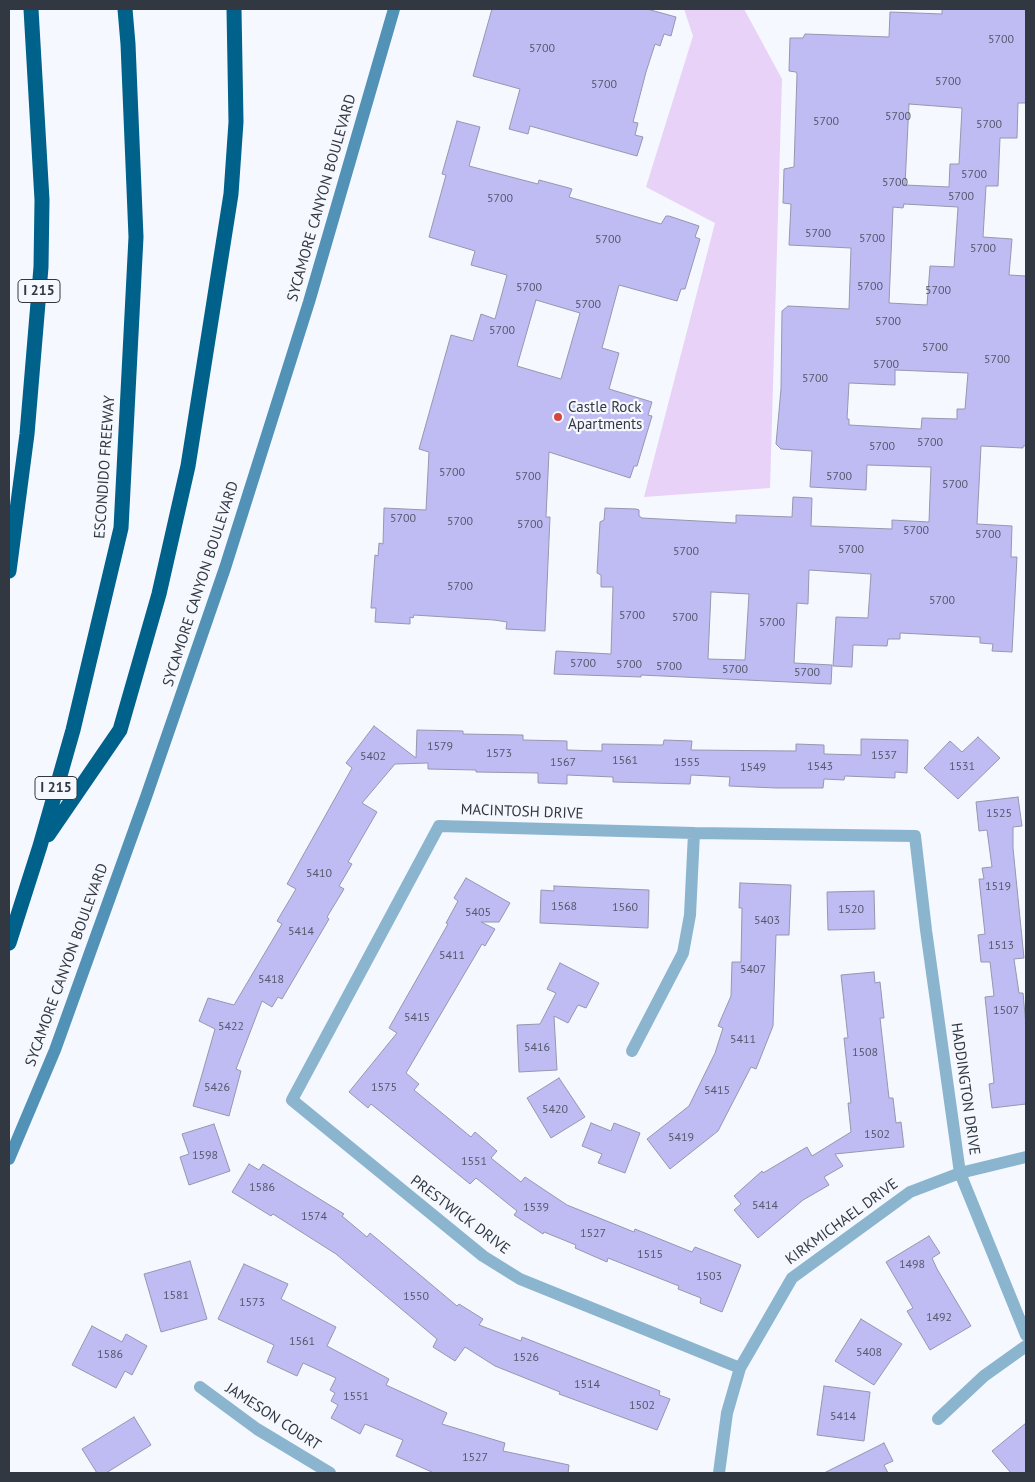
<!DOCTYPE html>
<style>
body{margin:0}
#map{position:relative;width:1035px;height:1482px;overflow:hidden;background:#f5f8fe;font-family:"PT Sans",sans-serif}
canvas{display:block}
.frame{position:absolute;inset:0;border:10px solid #323842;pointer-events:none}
</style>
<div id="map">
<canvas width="1035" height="1482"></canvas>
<div class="frame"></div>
</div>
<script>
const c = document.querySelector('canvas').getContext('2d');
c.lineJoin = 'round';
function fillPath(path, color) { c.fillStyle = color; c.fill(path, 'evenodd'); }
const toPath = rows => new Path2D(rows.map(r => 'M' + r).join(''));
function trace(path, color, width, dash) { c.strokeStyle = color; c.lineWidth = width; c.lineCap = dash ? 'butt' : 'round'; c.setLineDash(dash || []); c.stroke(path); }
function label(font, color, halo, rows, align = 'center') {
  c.font = font + ' "PT Sans",sans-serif'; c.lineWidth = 4.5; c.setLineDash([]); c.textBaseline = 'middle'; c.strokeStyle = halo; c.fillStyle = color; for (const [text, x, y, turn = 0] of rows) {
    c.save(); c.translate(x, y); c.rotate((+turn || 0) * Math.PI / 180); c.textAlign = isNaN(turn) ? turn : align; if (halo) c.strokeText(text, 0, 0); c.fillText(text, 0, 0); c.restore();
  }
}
const green = toPath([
 [684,9,744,9,782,79,770,488,644,497,715,223,646,187,693,36]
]);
const building = toPath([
 [492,9,647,9,676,17,671,36,664,34,660,46,655,44,646,72,633,122,638,123,635,135,643,137,637,156,530,126,528,134,509,129,520,89,473,76,492,9],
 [942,9,1026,9,1026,103,1018,103,1017,138,1000,138,998,186,986,186,983,237,1012,239,1009,275,1026,276,1026,446,1023,446,1023,448,981,446,977,524,1012,526,1011,557,1017,557,1012,652,992,651,993,644,980,643,980,637,900,633,900,639,888,639,887,646,853,645,852,667,833,666,836,617,868,618,871,574,809,570,808,604,797,603,794,663,832,665,831,684,641,675,641,677,554,674,556,651,611,654,613,587,601,587,601,575,597,573,600,522,604,520,605,508,636,509,639,510,639,516,642,518,736,523,736,515,792,517,793,497,812,498,811,526,892,529,892,520,929,522,931,467,867,465,866,490,810,487,812,451,781,449,776,444,781,389,782,311,788,306,849,309,851,248,789,245,791,204,783,203,784,169,794,167,797,74,796,72,789,71,790,38,803,38,805,34,889,37,890,12,942,14,942,9],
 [909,104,962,108,959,164,950,164,949,187,905,185,909,104],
 [904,204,958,207,954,267,930,266,927,305,889,303,893,207,903,208,904,204],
 [895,370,968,373,965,409,957,409,957,419,922,418,921,429,849,425,849,419,847,419,849,383,895,385,895,370],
 [711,592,749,594,745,660,708,659,711,592],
 [457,121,480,127,469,166,538,184,539,180,569,188,572,189,569,197,661,224,666,216,669,216,699,226,695,237,700,239,685,289,681,289,677,301,619,285,602,348,619,353,609,389,652,402,648,415,652,416,637,466,634,466,630,478,549,452,546,517,550,517,545,631,506,629,507,622,494,620,414,615,413,618,410,617,410,624,375,622,376,608,371,608,375,555,378,556,379,543,383,544,384,508,426,510,429,452,419,449,451,335,473,341,481,314,495,319,507,275,471,265,475,251,429,237,446,175,442,174,457,121],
 [536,300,580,313,561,379,517,366,536,300],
 [374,726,416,758,417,730,463,731,463,734,523,735,523,740,567,741,567,750,602,751,602,744,663,745,664,740,692,741,691,750,796,751,796,744,824,745,824,754,861,755,861,739,908,740,907,773,895,772,895,778,845,776,844,780,824,779,823,788,776,788,729,786,730,777,691,775,690,784,613,782,613,777,567,775,567,784,538,783,538,773,476,772,476,770,428,769,428,763,395,764,362,803,377,812,348,862,352,864,339,886,344,889,327,917,329,919,282,999,278,997,272,1007,262,1001,236,1069,241,1071,229,1116,193,1106,215,1029,199,1021,208,998,234,1005,282,924,277,921,296,889,287,884,352,768,346,763,374,726],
 [978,737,1000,758,958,799,924,768,950,741,962,752,978,737],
 [1018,797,1022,826,1013,827,1013,848,1024,958,1014,959,1019,993,1023,993,1026,1025,1026,1104,992,1108,989,1084,994,1083,985,997,994,996,990,962,981,962,978,935,985,934,979,879,984,879,982,868,992,867,987,830,979,831,976,802,1018,797],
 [466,878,510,903,499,922,481,922,495,929,485,946,482,944,406,1073,419,1084,414,1090,471,1137,475,1132,497,1151,491,1158,521,1182,525,1177,567,1205,634,1232,635,1229,692,1252,695,1247,741,1265,722,1312,700,1303,701,1298,678,1289,679,1286,608,1258,607,1262,575,1248,576,1245,544,1232,543,1234,514,1215,517,1211,476,1178,470,1184,371,1104,368,1108,349,1092,397,1033,389,1028,448,924,446,923,458,901,454,898,466,878],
 [740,883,791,885,789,935,776,935,773,1026,756,1069,751,1067,718,1131,670,1169,647,1139,689,1106,715,1053,723,1028,718,1026,731,996,732,962,741,962,742,908,739,908,740,883],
 [554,886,649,890,648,928,540,923,541,890,554,891,554,886],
 [874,891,875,929,828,930,827,892,874,891],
 [560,963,599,983,586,1008,578,1005,568,1023,554,1016,557,1070,519,1072,517,1025,540,1024,556,993,547,989,560,963],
 [874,972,875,983,880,982,884,1018,880,1018,889,1098,893,1098,896,1123,901,1122,904,1147,835,1154,843,1166,824,1177,829,1185,803,1200,758,1238,734,1210,741,1204,734,1196,762,1171,763,1173,807,1147,812,1156,851,1132,848,1103,851,1103,844,1038,848,1038,841,975,874,972],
 [559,1078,585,1117,551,1138,527,1098,559,1078],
 [591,1123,611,1131,614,1123,640,1133,625,1173,598,1163,602,1154,582,1146,591,1123],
 [214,1124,230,1171,189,1185,180,1157,189,1154,182,1134,214,1124],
 [249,1164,259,1170,263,1164,344,1214,342,1216,367,1237,370,1233,457,1306,459,1304,483,1319,479,1325,521,1341,522,1337,660,1391,659,1395,670,1399,657,1430,559,1394,560,1392,495,1366,465,1347,455,1361,433,1347,437,1339,336,1254,273,1214,271,1216,232,1192,249,1164],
 [929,1236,940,1253,932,1258,937,1269,971,1326,930,1350,907,1311,913,1308,886,1262,929,1236],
 [190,1261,207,1319,161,1332,144,1274,190,1261],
 [244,1264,288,1284,281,1299,336,1327,327,1346,389,1379,386,1385,447,1413,442,1424,505,1443,503,1451,569,1465,568,1473,434,1473,396,1456,403,1440,365,1424,360,1434,331,1418,338,1405,331,1401,335,1393,330,1390,336,1378,303,1363,297,1376,267,1362,274,1345,218,1319,244,1264],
 [861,1319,902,1344,874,1385,835,1361,861,1319],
 [92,1326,122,1342,126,1334,147,1346,132,1375,125,1371,116,1388,72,1365,92,1326],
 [824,1386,870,1392,864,1441,817,1435,824,1386],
 [134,1417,151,1445,106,1473,97,1473,82,1449,134,1417],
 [1026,1423,1026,1473,1011,1473,992,1451,1026,1423],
 [884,1443,893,1461,884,1465,888,1473,824,1473,884,1443]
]);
const street = toPath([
 [632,1051,683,953,690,915,694,833],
 [740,1368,520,1279,483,1256,292,1100,439,826,694,833,915,836,926,930,960,1173,1026,1335],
 [200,1387,257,1429,330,1473],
 [938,1419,984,1376,1026,1346],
 [719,1473,727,1413,740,1368,792,1278,910,1192,960,1173,1026,1157]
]);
const secondary = toPath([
 [9,1159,55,1050,146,797,225,568,309,302,394,9]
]);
const highway = toPath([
 [9,571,27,434,41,267,42,200,31,9],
 [48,835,120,730,159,594,188,466,231,194,236,122,234,9],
 [9,943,40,846,73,730,121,528,136,237,128,44,125,9]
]);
const markers = [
 [558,417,5,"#d5463f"]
];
const numberNames = [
 ["5700",1001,40],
 ["5700",542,49],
 ["5700",948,82],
 ["5700",604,85],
 ["5700",898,117],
 ["5700",826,122],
 ["5700",989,125],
 ["5700",974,175],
 ["5700",895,183],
 ["5700",961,197],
 ["5700",500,199],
 ["5700",818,234],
 ["5700",872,239],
 ["5700",608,240],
 ["5700",983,249],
 ["5700",870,287],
 ["5700",529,288],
 ["5700",938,291],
 ["5700",588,305],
 ["5700",888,322],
 ["5700",502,331],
 ["5700",935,348],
 ["5700",997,360],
 ["5700",886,365],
 ["5700",815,379],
 ["5700",930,443],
 ["5700",882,447],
 ["5700",452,473],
 ["5700",528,477],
 ["5700",839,477],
 ["5700",955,485],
 ["5700",403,519],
 ["5700",460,522],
 ["5700",530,525],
 ["5700",916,531],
 ["5700",988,535],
 ["5700",851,550],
 ["5700",686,552],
 ["5700",460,587],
 ["5700",942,601],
 ["5700",632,616],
 ["5700",685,618],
 ["5700",772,623],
 ["5700",583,664],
 ["5700",629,665],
 ["5700",669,667],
 ["5700",735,670],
 ["5700",807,673],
 ["1579",440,747],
 ["1573",499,754],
 ["1537",884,756],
 ["5402",373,757],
 ["1561",625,761],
 ["1567",563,763],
 ["1555",687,763],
 ["1543",820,767],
 ["1531",962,767],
 ["1549",753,768],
 ["1525",999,814],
 ["5410",319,874],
 ["1519",998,887],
 ["1568",564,907],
 ["1560",625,908],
 ["1520",851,910],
 ["5405",478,913],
 ["5403",767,921],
 ["5414",301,932],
 ["1513",1001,946],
 ["5411",452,956],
 ["5407",753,970],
 ["5418",271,980],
 ["1507",1006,1011],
 ["5415",417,1018],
 ["5422",231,1027],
 ["5411",743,1040],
 ["5416",537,1048],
 ["1508",865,1053],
 ["5426",217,1088],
 ["1575",384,1088],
 ["5415",717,1091],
 ["5420",555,1110],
 ["1502",877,1135],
 ["5419",681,1138],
 ["1598",205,1156],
 ["1551",474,1162],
 ["1586",262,1188],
 ["5414",765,1206],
 ["1539",536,1208],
 ["1574",314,1217],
 ["1527",593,1234],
 ["1515",650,1255],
 ["1498",912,1265],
 ["1503",709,1277],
 ["1581",176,1296],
 ["1550",416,1297],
 ["1573",252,1303],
 ["1492",939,1318],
 ["1561",302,1342],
 ["5408",869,1353],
 ["1586",110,1355],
 ["1526",526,1358],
 ["1514",587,1385],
 ["1551",356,1397],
 ["1502",642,1406],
 ["5414",843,1417],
 ["1527",475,1458]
];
const shields = [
 [39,291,42],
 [56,788,42]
];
const shieldNames = [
 ["I 215",39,291],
 ["I 215",56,788]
];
const streetNames = [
 ["SYCAMORE CANYON BOULEVARD",322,198,-74],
 ["ESCONDIDO FREEWAY",105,467,-86],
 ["SYCAMORE CANYON BOULEVARD",201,584,-72],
 ["MACINTOSH DRIVE",522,812,2],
 ["SYCAMORE CANYON BOULEVARD",67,965,-70],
 ["HADDINGTON DRIVE",965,1089,82],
 ["PRESTWICK DRIVE",460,1215,37],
 ["KIRKMICHAEL DRIVE",842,1222,-36],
 ["JAMESON COURT",273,1417,33]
];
const poiNames = [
 ["Castle Rock",568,408],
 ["Apartments",568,425]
];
fillPath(green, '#e8d2f7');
fillPath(building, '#bebcf2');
trace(building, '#9696b0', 1);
trace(street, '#8bb4ce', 12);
trace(secondary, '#5292b7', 12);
trace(highway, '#00618b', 15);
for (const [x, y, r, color] of markers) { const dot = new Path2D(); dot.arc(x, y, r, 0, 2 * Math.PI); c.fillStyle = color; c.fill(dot); trace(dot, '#f5f8fe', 2); }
label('12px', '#55596e', null, numberNames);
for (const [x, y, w] of shields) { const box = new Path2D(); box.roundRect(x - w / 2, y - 11.5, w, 23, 4); c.fillStyle = '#f5f8fe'; c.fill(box); trace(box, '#323842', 1); }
label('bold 14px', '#323842', null, shieldNames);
label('15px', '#323842', '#f5f8fe', streetNames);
label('15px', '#323842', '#f5f8fe', poiNames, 'left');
</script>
